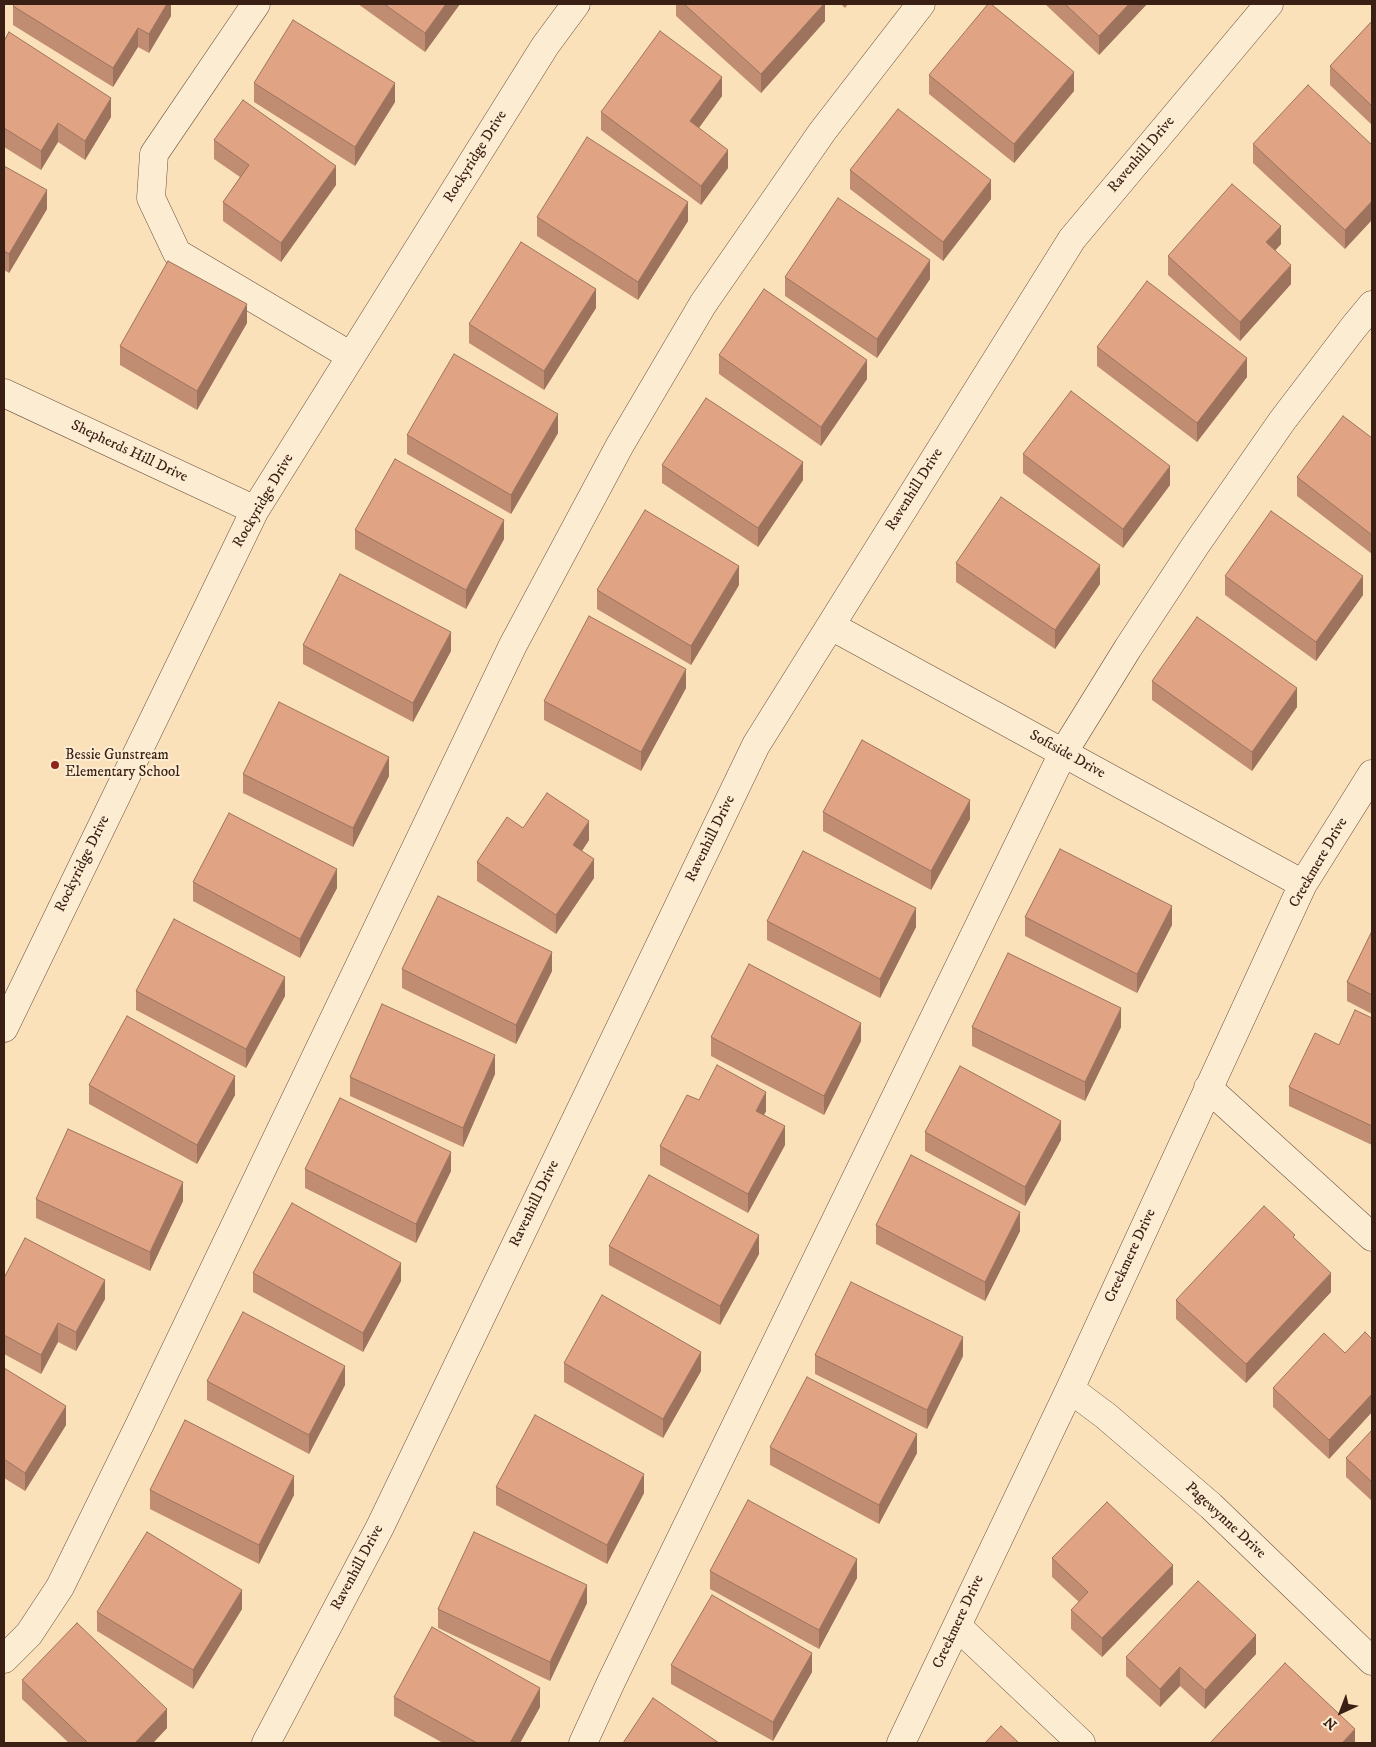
<!DOCTYPE html>
<style>
body{margin:0}
#map{position:relative;width:1376px;height:1747px;overflow:hidden;background:#fae1ba;font-family:"IM FELL DW Pica",serif}
canvas{display:block}
.frame{position:absolute;inset:0;border:5px solid #3a1f15;pointer-events:none}
.north{position:absolute;left:1316px;top:1687px;width:50px;height:50px;-webkit-text-stroke:4px #fcecd2;paint-order:stroke;rotate:223deg;font-size:14px;font-weight:700;line-height:20px;text-align:center;color:#3a1f15}
.north::after{content:'';display:block;margin:auto;width:18px;height:22px;background:#3a1f15;clip-path:polygon(50% 0,100% 100%,50% 72%,0 100%)}
</style>
<div id="map">
<canvas width="1376" height="1747"></canvas>
<div class="frame"></div>
<div class="north">N</div>
</div>
<script>
const c = document.querySelector('canvas').getContext('2d');
c.lineJoin = 'round';
const toPath = rows => new Path2D(rows.map(r => 'M' + r).join(''));
function trace(path, color, width, dash) { c.strokeStyle = color; c.lineWidth = width; c.lineCap = dash ? 'butt' : 'round'; c.setLineDash(dash || []); c.stroke(path); }
function fillPath(path, color) { c.fillStyle = color; c.fill(path, 'evenodd'); }
function label(font, color, halo, rows, align = 'center') {
  c.font = font + ' "IM FELL DW Pica",serif'; c.lineWidth = 4; c.setLineDash([]); c.textBaseline = 'middle'; c.strokeStyle = halo; c.fillStyle = color; for (const [text, x, y, turn = 0] of rows) {
    c.save(); c.translate(x, y); c.rotate((+turn || 0) * Math.PI / 180); c.textAlign = isNaN(turn) ? turn : align; if (halo) c.strokeText(text, 0, 0); c.fillText(text, 0, 0); c.restore();
  }
}
const minor = toPath([
 [256,4,154,154,151,198,177,253,351,356],
 [4,393,255,510],
 [831,626,1303,884],
 [4,1028,255,510,545,46,576,4],
 [1208,1088,1372,1237],
 [1070,1389,1106,1416,1211,1506,1372,1661],
 [957,1626,1081,1743],
 [4,1659,29,1634,60,1587,139,1426,513,645,620,445,703,304,822,132,921,4],
 [266,1743,380,1527,756,745,1072,239,1269,4],
 [583,1743,612,1680,1063,753,1128,648,1195,546,1282,421,1353,328,1372,305],
 [901,1743,1070,1389,1303,884,1372,774]
]);
const wall = toPath([
 [171,4,171,16,149,53,138,47,113,87,13,25,13,6],
 [358,4,460,4,425,52],
 [676,4,825,4,825,21,761,93,676,16],
 [841,4,848,4,845,8],
 [1045,4,1147,4,1099,55],
 [1372,21,1372,125,1330,85,1330,66],
 [4,41,111,117,85,160,58,142,41,170,4,147],
 [929,75,1074,91,1014,163,929,94],
 [254,83,395,102,355,166,254,102],
 [722,96,699,128,728,168,701,205,601,130,601,112],
 [214,140,336,185,281,262,223,221,223,202,240,177,214,159],
 [1253,144,1372,145,1345,249,1253,163],
 [4,166,47,209,9,273,4,270],
 [850,170,991,199,943,261,850,189],
 [537,217,688,221,638,300,537,236],
 [1281,244,1275,250,1291,284,1240,341,1168,275,1168,256],
 [785,277,930,279,877,358,785,296],
 [596,308,544,390,469,343,469,324],
 [247,323,197,410,120,365,120,346],
 [1097,347,1247,377,1197,442,1097,366],
 [719,355,867,379,821,446,719,374],
 [558,433,511,514,407,454,407,435],
 [1372,438,1372,554,1297,496,1297,477],
 [1023,454,1170,485,1123,548,1023,473],
 [662,465,803,480,758,547,662,483],
 [355,530,504,539,466,609,355,549],
 [956,563,1100,584,1055,649,956,582],
 [1225,576,1363,595,1316,661,1225,595],
 [739,585,691,665,597,609,597,590],
 [303,645,451,651,413,722,303,664],
 [1152,681,1297,707,1252,771,1152,700],
 [686,688,641,771,544,720,544,701],
 [243,774,389,776,353,847,243,793],
 [823,812,970,819,931,890,823,831],
 [523,828,589,840,582,851,594,878,556,934,477,881,477,862],
 [193,882,337,888,300,958,193,901],
 [1025,917,1172,925,1137,993,1025,936],
 [767,921,916,927,880,998,767,940],
 [1372,931,1372,1014,1347,1001,1347,982],
 [402,969,552,971,516,1044,402,988],
 [136,991,285,996,246,1068,136,1010],
 [1372,1018,1372,1145,1289,1106,1289,1087,1339,1045],
 [972,1027,1121,1027,1085,1101,972,1046],
 [711,1037,861,1041,824,1115,711,1056],
 [495,1074,463,1147,350,1096,350,1077],
 [89,1085,235,1095,197,1164,89,1104],
 [699,1100,766,1111,764,1115,785,1145,748,1213,660,1165,660,1146],
 [925,1132,1061,1140,1025,1206,925,1151],
 [305,1169,451,1171,416,1243,305,1188],
 [36,1199,183,1201,150,1271,36,1218],
 [876,1225,1020,1231,985,1301,876,1244],
 [1295,1239,1331,1292,1246,1383,1176,1319,1176,1300],
 [609,1246,759,1254,720,1325,609,1265],
 [253,1273,401,1281,363,1352,253,1292],
 [4,1278,105,1299,76,1351,58,1342,41,1374,4,1354],
 [1372,1339,1372,1412,1329,1459,1273,1407,1273,1388],
 [815,1355,963,1356,927,1429,815,1374],
 [564,1363,701,1371,663,1438,564,1382],
 [4,1368,66,1425,25,1491,4,1478],
 [207,1381,345,1385,309,1454,207,1400],
 [1372,1430,1372,1501,1346,1477,1346,1458],
 [770,1447,917,1453,879,1524,770,1465],
 [496,1487,644,1493,607,1564,496,1505],
 [150,1490,294,1495,259,1564,150,1509],
 [1052,1558,1173,1584,1102,1657,1071,1629,1071,1610,1079,1602,1052,1577],
 [710,1571,857,1578,819,1649,710,1589],
 [587,1603,550,1681,438,1628,438,1609],
 [242,1609,193,1689,97,1631,97,1612],
 [1256,1654,1205,1709,1180,1686,1160,1707,1126,1676,1126,1657],
 [671,1665,812,1672,773,1741,671,1684],
 [22,1680,167,1728,153,1743,69,1743,22,1699],
 [394,1697,540,1707,520,1743,443,1743,394,1716]
]);
const shadedWall = toPath([
 [167,4,171,4,171,16,149,53,149,34],
 [446,4,460,4,425,52,425,33],
 [824,4,825,4,825,21,761,93,761,74],
 [1129,4,1147,4,1099,55,1099,36],
 [138,28,138,47,113,87,113,68],
 [1074,72,1074,91,1014,163,1014,144],
 [722,77,722,96,690,140,690,121],
 [395,83,395,102,355,166,355,147],
 [111,98,111,117,85,160,85,141],
 [58,123,58,142,41,170,41,151],
 [728,150,728,168,701,205,701,186],
 [336,166,336,185,281,262,281,243],
 [991,180,991,199,943,261,943,242],
 [47,190,47,209,9,273,9,254],
 [1372,201,1372,220,1345,249,1345,230],
 [688,202,688,221,638,300,638,282],
 [1281,226,1281,244,1266,261,1266,242],
 [930,260,930,279,877,358,877,339],
 [1291,265,1291,284,1240,341,1240,322],
 [596,289,596,308,544,390,544,371],
 [247,304,247,323,197,410,197,391],
 [1247,358,1247,377,1197,442,1197,423],
 [867,360,867,379,821,446,821,427],
 [558,414,558,433,511,514,511,495],
 [803,462,803,480,758,547,758,528],
 [1170,466,1170,485,1123,548,1123,529],
 [504,520,504,539,466,609,466,590],
 [1100,565,1100,584,1055,649,1055,630],
 [739,566,739,585,691,665,691,646],
 [1363,576,1363,595,1316,661,1316,642],
 [451,632,451,651,413,722,413,703],
 [686,669,686,688,641,771,641,752],
 [1297,688,1297,707,1252,771,1252,752],
 [389,757,389,776,353,847,353,828],
 [970,800,970,819,931,890,931,871],
 [589,821,589,840,573,864,573,845],
 [594,859,594,878,556,934,556,915],
 [337,869,337,888,300,958,300,939],
 [1172,906,1172,925,1137,993,1137,974],
 [916,908,916,927,880,998,880,979],
 [552,952,552,971,516,1044,516,1025],
 [285,977,285,996,246,1068,246,1049],
 [1121,1008,1121,1027,1085,1101,1085,1082],
 [861,1023,861,1041,824,1115,824,1096],
 [495,1055,495,1074,463,1147,463,1128],
 [235,1076,235,1095,197,1164,197,1145],
 [766,1092,766,1111,756,1130,756,1111],
 [1061,1121,1061,1140,1025,1206,1025,1187],
 [785,1126,785,1145,748,1213,748,1194],
 [451,1152,451,1171,416,1243,416,1224],
 [183,1182,183,1201,150,1271,150,1252],
 [1020,1212,1020,1231,985,1301,985,1282],
 [759,1235,759,1254,720,1325,720,1306],
 [401,1263,401,1281,363,1352,363,1333],
 [1331,1273,1331,1292,1246,1383,1246,1364],
 [105,1280,105,1299,76,1351,76,1332],
 [58,1323,58,1342,41,1374,41,1355],
 [963,1337,963,1356,927,1429,927,1410],
 [701,1352,701,1371,663,1438,663,1419],
 [345,1366,345,1385,309,1454,309,1435],
 [1372,1394,1372,1412,1329,1459,1329,1440],
 [66,1406,66,1425,25,1491,25,1473],
 [917,1434,917,1453,879,1524,879,1505],
 [644,1474,644,1493,607,1564,607,1545],
 [294,1476,294,1495,259,1564,259,1545],
 [857,1559,857,1578,819,1649,819,1630],
 [1173,1565,1173,1584,1102,1657,1102,1638],
 [587,1585,587,1603,550,1681,550,1662],
 [242,1590,242,1609,193,1689,193,1670],
 [1256,1635,1256,1654,1205,1709,1205,1690],
 [812,1653,812,1672,773,1741,773,1722],
 [1180,1667,1180,1686,1160,1707,1160,1689],
 [540,1688,540,1707,520,1743,510,1743],
 [167,1709,167,1728,153,1743,135,1743],
 [1355,1729,1355,1743,1342,1743]
]);
const building = toPath([
 [15,4,167,4,149,34,138,28,113,68,13,6,15,4],
 [384,4,446,4,425,33,384,4],
 [684,4,824,4,761,74,684,4],
 [988,4,991,4,1074,72,1014,144,929,75,988,4],
 [1065,4,1129,4,1099,36,1065,4],
 [293,20,395,83,355,147,254,83,293,20],
 [1372,21,1372,106,1330,66,1372,21],
 [660,31,722,77,690,121,728,150,701,186,601,112,660,31],
 [9,32,111,98,85,141,58,123,41,151,4,128,4,41,9,32],
 [1308,85,1372,145,1372,201,1345,230,1253,144,1308,85],
 [243,100,336,166,281,243,223,202,249,165,214,140,243,100],
 [898,109,991,180,943,242,850,170,898,109],
 [587,137,688,202,638,282,537,217,587,137],
 [4,166,47,190,9,254,4,251,4,166],
 [1232,184,1281,226,1266,242,1291,265,1240,322,1168,256,1232,184],
 [838,198,930,260,877,339,785,277,838,198],
 [521,242,596,289,544,371,469,324,521,242],
 [168,261,247,304,197,391,120,346,168,261],
 [1147,281,1247,358,1197,423,1097,347,1147,281],
 [764,289,867,360,821,427,719,355,764,289],
 [454,354,558,414,511,495,407,435,454,354],
 [1071,391,1170,466,1123,529,1023,454,1071,391],
 [706,398,803,462,758,528,662,465,706,398],
 [1343,416,1372,438,1372,535,1297,477,1343,416],
 [395,459,504,520,466,590,355,530,395,459],
 [1001,497,1100,565,1055,630,956,563,1001,497],
 [645,510,739,566,691,646,597,590,645,510],
 [1271,511,1363,576,1316,642,1225,576,1271,511],
 [340,574,451,632,413,703,303,645,340,574],
 [589,616,686,669,641,752,544,701,589,616],
 [1197,617,1297,688,1252,752,1152,681,1197,617],
 [279,702,389,757,353,828,243,774,279,702],
 [862,740,970,800,931,871,823,812,862,740],
 [547,793,589,821,573,845,594,859,556,915,477,862,507,817,523,828,547,793],
 [229,813,337,869,300,939,193,882,229,813],
 [1060,849,1172,906,1137,974,1025,917,1060,849],
 [803,851,916,908,880,979,767,921,803,851],
 [438,896,552,952,516,1025,402,969,438,896],
 [174,919,285,977,246,1049,136,991,174,919],
 [1372,931,1372,995,1347,982,1372,931],
 [1008,953,1121,1008,1085,1082,972,1027,1008,953],
 [749,964,861,1023,824,1096,711,1037,749,964],
 [382,1004,495,1055,463,1128,350,1077,382,1004],
 [1355,1010,1372,1018,1372,1126,1289,1087,1315,1033,1339,1045,1355,1010],
 [127,1016,235,1076,197,1145,89,1085,127,1016],
 [717,1065,766,1092,756,1111,785,1126,748,1194,660,1146,687,1095,699,1100,717,1065],
 [960,1066,1061,1121,1025,1187,925,1132,960,1066],
 [340,1098,451,1152,416,1224,305,1169,340,1098],
 [68,1129,183,1182,150,1252,36,1199,68,1129],
 [911,1155,1020,1212,985,1282,876,1225,911,1155],
 [649,1175,759,1235,720,1306,609,1246,649,1175],
 [292,1203,401,1263,363,1333,253,1273,292,1203],
 [1264,1206,1295,1235,1293,1237,1331,1273,1246,1364,1176,1300,1264,1206],
 [25,1238,105,1280,76,1332,58,1323,41,1355,4,1335,4,1278,25,1238],
 [851,1282,963,1337,927,1410,815,1355,851,1282],
 [602,1295,701,1352,663,1419,564,1363,602,1295],
 [243,1312,345,1366,309,1435,207,1381,243,1312],
 [1365,1332,1372,1339,1372,1394,1329,1440,1273,1388,1324,1333,1345,1353,1365,1332],
 [4,1368,66,1406,25,1473,4,1459,4,1368],
 [807,1377,917,1434,879,1505,770,1447,807,1377],
 [535,1415,644,1474,607,1545,496,1487,535,1415],
 [185,1420,294,1476,259,1545,150,1490,185,1420],
 [1372,1430,1372,1482,1346,1458,1372,1430],
 [748,1500,857,1559,819,1630,710,1571,748,1500],
 [1107,1502,1173,1565,1102,1638,1071,1610,1088,1592,1052,1558,1107,1502],
 [147,1532,242,1590,193,1670,97,1612,147,1532],
 [474,1532,587,1585,550,1662,438,1609,474,1532],
 [1198,1581,1256,1635,1205,1690,1180,1667,1160,1689,1126,1657,1198,1581],
 [712,1595,812,1653,773,1722,671,1665,712,1595],
 [77,1623,167,1709,135,1743,88,1743,22,1680,77,1623],
 [432,1627,540,1688,510,1743,477,1743,394,1697,432,1627],
 [1285,1663,1355,1729,1342,1743,1210,1743,1285,1663],
 [653,1698,719,1743,623,1743,653,1698],
 [1001,1726,1019,1743,985,1743,1001,1726]
]);
const markers = [
 [55,765,5,"#8f2418"]
];
const streetNames = [
 ["Ravenhill Drive",1142,155,-50],
 ["Rockyridge Drive",476,157,-58],
 ["Shepherds Hill Drive",129,452,25],
 ["Ravenhill Drive",915,490,-58],
 ["Rockyridge Drive",264,501,-60],
 ["Softside Drive",1067,755,29],
 ["Ravenhill Drive",711,839,-64],
 ["Creekmere Drive",1319,863,-60],
 ["Rockyridge Drive",83,864,-64],
 ["Ravenhill Drive",535,1204,-64],
 ["Creekmere Drive",1131,1256,-65],
 ["Pagewynne Drive",1225,1521,43],
 ["Ravenhill Drive",358,1568,-62],
 ["Creekmere Drive",959,1622,-65]
];
const poiNames = [
 ["Bessie Gunstream",65,756],
 ["Elementary School",65,773]
];
trace(minor, '#6a503e', 29);
trace(minor, '#fcecd2', 28);
fillPath(wall, '#c18d72');
fillPath(shadedWall, '#9d735d');
fillPath(building, '#e0a485');
trace(building, '#9d735d', 1);
for (const [x, y, r, color] of markers) { const dot = new Path2D(); dot.arc(x, y, r, 0, 2 * Math.PI); c.fillStyle = color; c.fill(dot); trace(dot, '#fcecd2', 2); }
label('15px', '#3a1f15', '#fcecd2', streetNames);
label('15px', '#3a1f15', '#fcecd2', poiNames, 'left');
</script>
